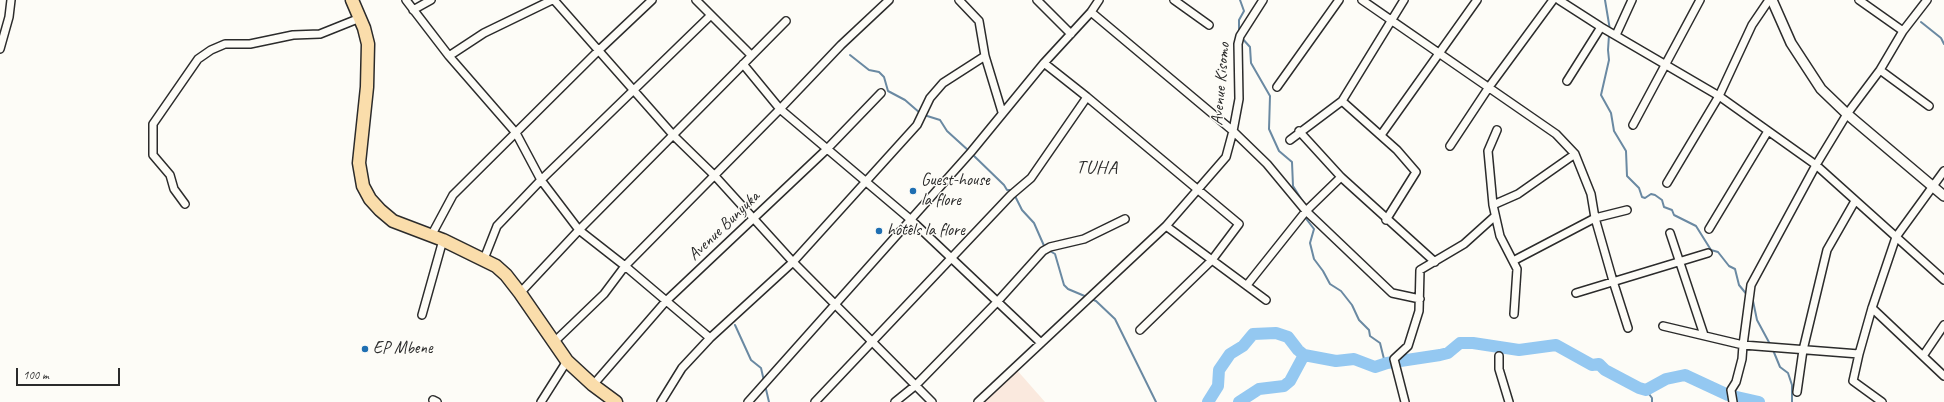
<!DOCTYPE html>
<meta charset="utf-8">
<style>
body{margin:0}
#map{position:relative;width:1944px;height:402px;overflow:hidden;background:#fdfcf7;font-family:Caveat,sans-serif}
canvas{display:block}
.scale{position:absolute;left:16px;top:368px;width:104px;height:18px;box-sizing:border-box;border:2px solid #2b2b2b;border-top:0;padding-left:5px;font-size:12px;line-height:14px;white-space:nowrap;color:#2b2b2b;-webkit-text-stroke:3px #fdfcf7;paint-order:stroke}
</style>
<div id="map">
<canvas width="1944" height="402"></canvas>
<div class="scale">100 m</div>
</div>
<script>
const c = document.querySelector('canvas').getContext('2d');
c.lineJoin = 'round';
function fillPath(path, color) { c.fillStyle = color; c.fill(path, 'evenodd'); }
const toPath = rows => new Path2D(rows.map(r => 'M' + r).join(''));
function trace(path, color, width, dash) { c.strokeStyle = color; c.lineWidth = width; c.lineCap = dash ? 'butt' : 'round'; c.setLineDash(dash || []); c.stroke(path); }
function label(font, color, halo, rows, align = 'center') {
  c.font = font + ' Caveat,sans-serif'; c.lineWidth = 3; c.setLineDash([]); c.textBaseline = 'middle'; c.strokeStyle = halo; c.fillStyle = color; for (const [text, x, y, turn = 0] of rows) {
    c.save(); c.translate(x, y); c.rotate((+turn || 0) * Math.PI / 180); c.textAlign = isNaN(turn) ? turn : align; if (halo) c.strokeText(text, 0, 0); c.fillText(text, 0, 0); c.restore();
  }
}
const built = toPath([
 [1016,369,1045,402,980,402]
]);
const stream = toPath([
 [1605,0,1610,30],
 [1921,22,1941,38,1944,44],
 [1239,34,1239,20,1244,11,1240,0],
 [1609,35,1608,50,1609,60,1601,95,1611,113,1614,131,1626,151,1627,176,1639,188,1642,197,1645,198,1651,194,1655,195,1662,200,1664,207,1672,210,1674,215,1696,226,1711,250,1718,252,1729,266,1735,269,1739,285,1748,296],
 [1241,37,1250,47,1251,63,1270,96,1269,129,1279,151,1292,162,1293,186,1303,202],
 [850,55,869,70,879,72,884,77,888,91,905,100,920,113],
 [924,115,940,120,947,131,969,151],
 [972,154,1004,185,1007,190,1012,190,1022,210,1034,223,1045,248,1055,254,1064,285,1068,289,1087,297],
 [1304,216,1314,229,1310,243,1314,259,1323,271,1330,284,1341,291,1352,305,1359,320,1369,330,1370,336,1380,343,1384,359,1387,363],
 [1091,299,1096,301,1115,319,1156,402],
 [1751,299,1753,301,1757,320,1771,346],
 [735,325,751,360,761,368,764,381],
 [1773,350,1780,367,1788,373,1792,385,1792,402],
 [765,385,769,402],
 [1646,390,1652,398,1652,402]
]);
const river = toPath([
 [1208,402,1218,386,1219,370,1230,354,1243,346,1253,334,1276,333,1288,337,1298,350,1304,355,1336,361,1354,359,1375,367,1387,363,1440,355,1448,353,1460,343,1473,343,1519,350,1556,345,1592,365,1599,364,1605,370,1639,388,1646,390,1666,379,1685,375,1728,395,1759,402],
 [1239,402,1259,389,1284,386,1290,381,1304,355]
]);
const minor = toPath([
 [406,0,449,56,516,133,541,180,579,230,625,266,710,338],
 [554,0,674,136,715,176,793,262,932,402],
 [696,0,751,55],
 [959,0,979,21,985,56,1002,112],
 [1037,0,1071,34],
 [1174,0,1209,25],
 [1362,0,1556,134,1575,154,1591,194,1595,218,1613,281,1628,328],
 [1559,0,1601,27,1719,96,1816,165,1944,280],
 [1859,0,1903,31],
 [413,10,431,0],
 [1091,12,1233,131,1267,164,1306,211,1392,293,1420,299],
 [1616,35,1632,0],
 [0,49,9,17,11,0],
 [449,56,484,33,552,0],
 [1044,63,1087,97,1239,224,1212,260,1140,330],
 [743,64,780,109,910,219,1041,343],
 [1880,70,1929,106],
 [1567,81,1601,27],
 [1277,87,1339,0],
 [1342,101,1397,150,1416,172,1386,220],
 [1633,125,1700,0],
 [1497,130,1488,151,1493,205,1500,236,1517,269,1514,314],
 [1299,131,1341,177,1435,262],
 [1381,135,1477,0],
 [1290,140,1342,101,1404,0],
 [1450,146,1489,87,1553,0],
 [1667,183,1719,96,1752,25,1769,0],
 [185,204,174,189,170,175,153,155,153,124,198,59,211,50,225,44,250,44,293,35,320,34,360,18],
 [1493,205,1518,194,1575,154],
 [1166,226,1266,300],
 [1709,229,1768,131],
 [1670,233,1704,335],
 [431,236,453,195,598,51,652,0],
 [484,259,497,226,541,180,711,15],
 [1513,261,1595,218,1627,210],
 [1247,285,1306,211,1341,177],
 [520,293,579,230,786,21],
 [1576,293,1708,253],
 [1872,308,1944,376],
 [422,315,443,240],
 [1663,326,1743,345,1859,354],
 [553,343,604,294,625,266,780,109,841,45,889,0],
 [1499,356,1499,369,1509,402],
 [1923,356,1944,325],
 [593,385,666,301,827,149,881,93],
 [1797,392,1803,350,1827,250,1855,201],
 [433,400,437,402],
 [541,402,567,361],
 [661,402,682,368,710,338,793,262,917,125,930,98,943,83,985,56],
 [748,402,971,152,1044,63,1091,12,1099,0],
 [815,402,1011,195,1031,178,1087,97],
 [895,402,916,385,998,301,1043,251,1050,247,1084,239,1125,219],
 [978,402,1166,226,1226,157,1233,131,1239,99,1238,44,1240,36,1263,0],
 [1405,402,1394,359,1408,346,1419,311,1420,270,1464,244,1494,217],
 [1733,402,1731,390,1736,382,1742,359,1743,345,1751,285,1816,165,1847,114,1880,70,1903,31,1927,0],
 [1882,402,1853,381,1859,354,1872,308,1896,237,1944,171]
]);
const tertiary = toPath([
 [1772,0,1791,43,1821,89,1847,114,1944,196]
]);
const trunk = toPath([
 [352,0,364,28,368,44,367,87,359,163,363,186,370,199,380,210,393,221,443,240,496,266,506,275,520,293,567,361,593,385,616,402]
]);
const markers = [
 [913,191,4,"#1f6fb2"],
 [879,231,4,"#1f6fb2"],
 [365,349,4,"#1f6fb2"]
];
const streetNames = [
 ["Avenue Kisomo",1221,84,-85],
 ["Avenue Bunyuka",724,226,-44]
];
const poiNames = [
 ["Guest-house",921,181],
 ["la flore",921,201],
 ["hôtels la flore",887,231],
 ["EP Mbene",373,349]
];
const quarterNames = [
 ["TUHA",1097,168]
];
fillPath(built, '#fae9de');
trace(stream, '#6a89a2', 2);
trace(river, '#94c8f1', 12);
trace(minor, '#2b2b2b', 10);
trace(tertiary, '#2b2b2b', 12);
trace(trunk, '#2b2b2b', 15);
trace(minor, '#fdfcf7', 7);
trace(tertiary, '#fdfcf7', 9);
trace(trunk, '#faddab', 12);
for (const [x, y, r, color] of markers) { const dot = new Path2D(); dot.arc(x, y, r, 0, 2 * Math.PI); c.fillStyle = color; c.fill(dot); trace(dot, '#fdfcf7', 1.5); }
label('17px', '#2b2b2b', '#fdfcf7', streetNames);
label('17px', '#2b2b2b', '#fdfcf7', poiNames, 'left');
c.letterSpacing = '1px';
label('19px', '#2b2b2b', '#fdfcf7', quarterNames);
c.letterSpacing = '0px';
</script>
